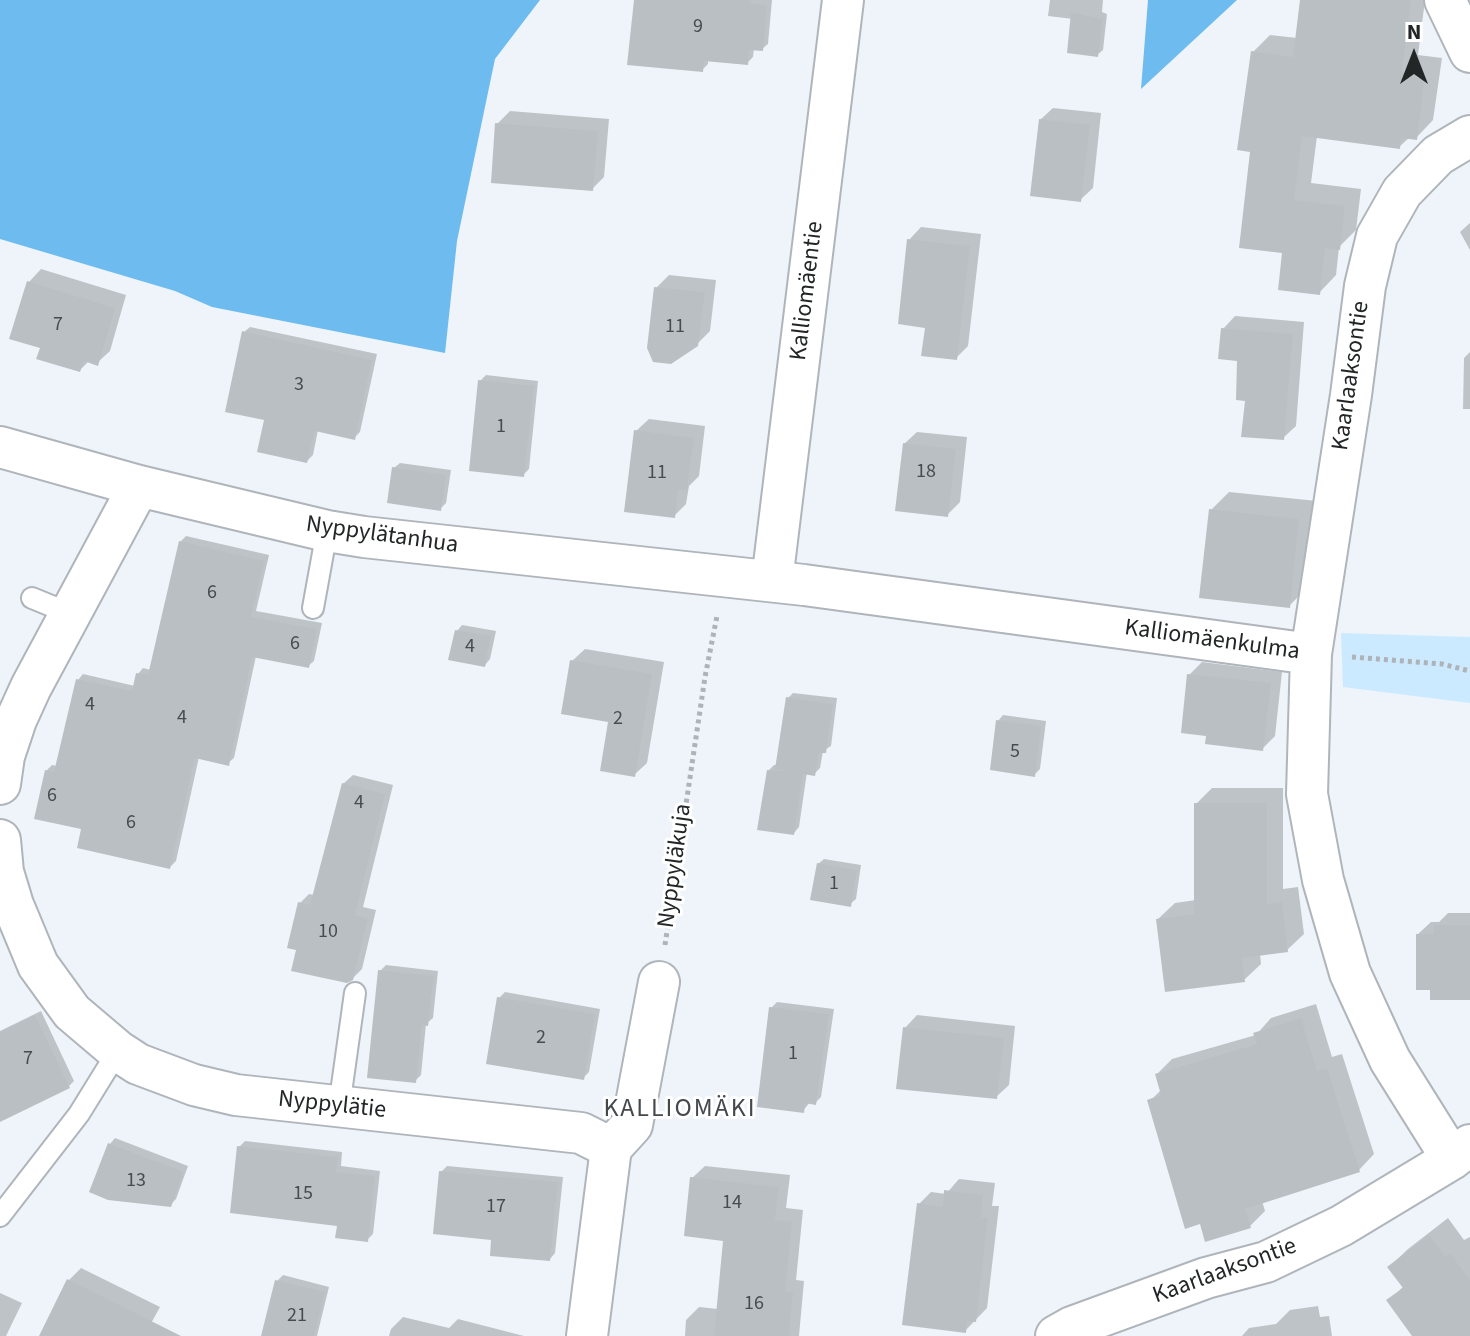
<!DOCTYPE html>
<meta charset="utf-8">
<style>
body{margin:0}
#map{position:relative;width:1470px;height:1336px;overflow:hidden;background:#eef4f9;font-family:"Source Sans 3",sans-serif}
canvas{display:block}
.north{position:absolute;left:1374px;top:16px;width:80px;height:80px;-webkit-text-stroke:6px #fff;paint-order:stroke;rotate:0deg;font-size:22px;font-weight:700;line-height:32px;text-align:center;color:#232627}
.north::after{content:'';display:block;margin:auto;width:28px;height:36px;background:#232627;clip-path:polygon(50% 0,100% 100%,50% 72%,0 100%)}
</style>
<div id="map">
<canvas width="1470" height="1336"></canvas>
<div class="north">N</div>
</div>
<script>
const c = document.querySelector('canvas').getContext('2d');
c.lineJoin = 'round';
function fillPath(path, color) { c.fillStyle = color; c.fill(path, 'evenodd'); }
const toPath = rows => new Path2D(rows.map(r => 'M' + r).join(''));
function trace(path, color, width, dash) { c.strokeStyle = color; c.lineWidth = width; c.lineCap = dash ? 'butt' : 'round'; c.setLineDash(dash || []); c.stroke(path); }
function label(font, color, halo, rows, align = 'center') {
  c.font = font + ' "Source Sans 3",sans-serif'; c.lineWidth = 6; c.setLineDash([]); c.textBaseline = 'middle'; c.strokeStyle = halo; c.fillStyle = color; for (const [text, x, y, turn = 0] of rows) {
    c.save(); c.translate(x, y); c.rotate((+turn || 0) * Math.PI / 180); c.textAlign = isNaN(turn) ? turn : align; if (halo) c.strokeText(text, 0, 0); c.fillText(text, 0, 0); c.restore();
  }
}
const green = toPath([
 [1341,633,1470,637,1470,703,1343,687]
]);
const forest = toPath([
 [0,0,540,0,495,59,457,241,445,353,212,307,175,291,0,239],
 [1148,0,1237,0,1141,89]
]);
const shadow = toPath([
 [636,0,772,0,768,44,762,49,754,48,753,57,747,63,708,59,708,64,702,70],
 [1050,0,1103,0,1102,12,1107,14,1103,50,1097,55,1073,19,1048,16],
 [1302,0,1425,0,1418,55,1442,58,1433,120,1416,138,1410,137,1399,147,1317,136,1311,183,1361,189,1356,230,1339,247,1336,275,1319,293,1285,251,1252,151,1253,52,1270,35,1297,38],
 [1053,108,1101,113,1093,188,1080,200,1040,120],
 [510,111,609,119,604,177,592,189,497,124],
 [1470,223,1470,250,1460,232],
 [921,227,981,234,968,346,956,358,927,326,909,240],
 [41,269,126,295,110,351,97,363,89,361,80,370,42,347,29,282],
 [669,275,716,280,710,331,697,344,656,288],
 [1235,316,1304,322,1296,426,1283,438,1247,399,1239,359,1223,329],
 [250,327,377,354,360,432,354,438,318,430,313,455,307,461,266,418,244,332],
 [1470,352,1470,409,1463,409,1464,358],
 [486,375,538,381,529,469,523,475,480,381],
 [649,419,705,426,699,476,689,486,686,504,674,516,636,431],
 [917,432,967,437,960,502,947,515,904,444],
 [400,463,451,470,446,503,440,509,394,468],
 [1229,492,1317,501,1308,587,1289,606,1211,510],
 [186,536,269,555,256,611,322,623,314,661,308,666,256,656,234,758,228,763,199,757,176,861,170,867,83,827,46,771,52,765,57,766,78,680,83,674,135,686,138,674,143,668,151,670,180,542],
 [462,625,496,631,490,659,485,665,457,631],
 [585,649,664,662,647,763,634,775,610,721,572,661],
 [1202,662,1282,672,1275,736,1262,749,1208,734,1189,675],
 [793,693,837,698,831,746,823,751,820,768,814,774,807,772,799,827,794,833,768,771,774,765,778,765,788,698],
 [1003,715,1046,721,1040,769,1034,775,998,721],
 [353,775,393,785,363,907,376,910,362,969,352,979,298,948,300,903,309,894,315,895,343,784],
 [1212,788,1283,788,1283,889,1298,887,1304,934,1287,950,1260,954,1261,964,1244,980,1158,919,1175,903,1196,900,1196,804],
 [824,859,861,865,856,899,850,904,818,864],
 [1448,913,1470,913,1470,998,1418,934,1431,922,1439,922],
 [386,965,438,971,433,1018,426,1024,421,1075,415,1081,380,971],
 [505,992,600,1009,589,1072,583,1078,499,998],
 [777,1002,834,1009,821,1097,815,1103,810,1102,803,1111,771,1008],
 [1316,1004,1332,1057,1342,1054,1374,1154,1359,1170,1262,1201,1265,1211,1250,1226,1201,1222,1150,1101,1162,1089,1157,1074,1172,1059,1256,1035,1271,1018],
 [41,1011,74,1081,69,1086,0,1119,0,1031],
 [917,1015,1015,1026,1009,1085,996,1097,905,1028],
 [115,1138,188,1166,176,1199,170,1205,110,1144],
 [245,1141,342,1152,341,1166,380,1171,373,1234,367,1240,339,1224,239,1147],
 [447,1166,563,1177,555,1253,550,1259,494,1238,441,1172],
 [705,1166,790,1175,786,1208,803,1210,796,1280,804,1281,799,1336,685,1336,686,1320,699,1307,718,1309,725,1239,692,1178],
 [959,1179,995,1183,992,1206,999,1206,987,1308,965,1331,919,1204,931,1192,946,1194],
 [1448,1218,1464,1240,1470,1237,1470,1336,1415,1336,1388,1301,1404,1286,1389,1267,1408,1249],
 [81,1268,160,1307,144,1336,59,1336,69,1280],
 [283,1275,329,1287,317,1336,263,1336,277,1281],
 [0,1293,22,1303,6,1336,0,1336],
 [1318,1306,1320,1317,1329,1316,1332,1336,1242,1336,1249,1328,1276,1324,1290,1310],
 [403,1317,449,1328,458,1319,524,1336,389,1336,391,1329]
]);
const building = toPath([
 [634,0,749,0,749,3,767,6,763,51,749,50,748,65,704,61,703,72,627,65],
 [1300,0,1411,0,1402,72,1425,75,1417,140,1401,138,1400,149,1302,136,1294,200,1345,206,1340,250,1325,248,1320,295,1278,290,1282,253,1239,248,1250,152,1237,150,1251,51,1293,57],
 [1071,12,1103,19,1098,57,1067,53],
 [1039,119,1090,125,1081,202,1030,196],
 [495,123,598,131,593,191,491,183],
 [907,239,970,246,957,360,921,356,925,328,898,324],
 [27,281,115,308,98,366,84,361,80,372,36,359,40,348,9,339],
 [654,287,705,292,698,346,671,364,653,362,647,348],
 [1221,328,1293,334,1284,440,1241,437,1245,401,1236,400,1237,361,1218,359],
 [242,331,372,360,355,440,315,431,307,463,257,452,264,420,225,412],
 [478,380,534,386,524,477,469,471],
 [634,430,694,438,687,490,678,490,675,518,624,512],
 [903,443,956,449,948,517,895,511],
 [392,467,446,475,441,511,387,503],
 [1209,509,1299,519,1290,608,1199,598],
 [179,541,264,561,251,617,317,629,309,668,252,657,229,766,195,758,170,869,77,848,81,829,34,819,45,770,54,772,76,679,132,691,136,673,148,675],
 [455,630,491,636,485,667,448,660],
 [570,660,652,674,635,777,600,771,608,722,561,714],
 [1187,674,1271,683,1263,751,1205,744,1206,736,1181,733],
 [786,697,833,704,826,753,819,753,815,776,803,774,794,835,757,830,767,770,790,772,775,769],
 [996,720,1041,726,1035,777,990,770],
 [342,783,385,794,355,915,368,919,353,980,347,983,291,971,296,950,287,948,298,902,310,905],
 [1194,803,1267,803,1267,904,1282,902,1288,952,1242,958,1245,982,1165,992,1156,919,1194,914],
 [817,863,857,870,851,907,810,900],
 [1434,925,1470,925,1470,1000,1430,1000,1430,990,1416,990,1416,934,1434,934],
 [378,970,434,976,428,1026,422,1025,416,1083,367,1078],
 [497,997,595,1014,584,1080,486,1064],
 [769,1007,829,1014,816,1105,805,1103,804,1113,757,1107],
 [35,1015,70,1088,0,1122,0,1032],
 [1301,1018,1317,1071,1327,1068,1360,1172,1245,1209,1251,1228,1205,1242,1200,1224,1185,1229,1147,1100,1161,1095,1155,1074,1257,1044,1253,1033],
 [903,1027,1004,1038,997,1099,896,1089],
 [108,1143,184,1172,171,1207,108,1200,89,1192],
 [237,1146,338,1157,336,1172,375,1176,368,1242,335,1238,337,1226,230,1213],
 [439,1171,558,1182,550,1261,490,1256,491,1240,433,1234],
 [690,1177,779,1187,775,1220,792,1222,785,1292,793,1292,789,1336,714,1336,723,1241,684,1236],
 [944,1190,983,1195,981,1217,988,1218,976,1322,967,1321,966,1333,902,1325,917,1203,943,1207],
 [1429,1235,1445,1257,1450,1253,1470,1280,1470,1336,1412,1336,1386,1300,1403,1288,1387,1267],
 [67,1279,181,1336,39,1336],
 [275,1280,325,1292,314,1336,261,1336]
]);
const path = toPath([
 [1352,657,1442,664,1470,671],
 [665,945,705,677,717,616]
]);
const service = toPath([
 [32,598,71,614],
 [313,608,327,531],
 [339,1107,355,993],
 [0,1216,79,1114,118,1051]
]);
const minor = toPath([
 [1445,0,1470,52],
 [0,447,139,486,327,531,364,537,804,585,1311,654,1307,794,1323,880,1350,973,1390,1060,1452,1159],
 [772,581,843,0],
 [1311,654,1351,395,1365,286,1377,236,1402,192,1438,155,1470,136],
 [0,784,4,756,16,720,31,687,139,486],
 [0,840,3,872,13,905,38,965,72,1012,118,1051,138,1064,194,1085,236,1095,581,1133,611,1148,587,1336],
 [611,1148,632,1125,659,982],
 [1056,1336,1072,1327,1206,1278,1266,1262,1341,1226,1452,1159,1470,1145]
]);
const numberNames = [
 ["9",698,28],
 ["7",58,326],
 ["11",675,328],
 ["3",299,386],
 ["1",501,428],
 ["18",926,473],
 ["11",657,474],
 ["6",212,594],
 ["6",295,645],
 ["4",470,648],
 ["4",90,706],
 ["4",182,719],
 ["2",618,720],
 ["5",1015,753],
 ["6",52,797],
 ["4",359,804],
 ["6",131,824],
 ["1",834,885],
 ["10",328,933],
 ["2",541,1039],
 ["1",793,1055],
 ["7",28,1060],
 ["13",136,1182],
 ["15",303,1195],
 ["14",732,1204],
 ["17",496,1208],
 ["16",754,1305],
 ["21",297,1317]
];
const streetNames = [
 ["Kalliomäentie",808,291,-83],
 ["Kaarlaaksontie",1352,376,-82],
 ["Nyppylätanhua",382,536,8],
 ["Kalliomäenkulma",1212,641,8],
 ["Nyppyläkuja",676,866,-82],
 ["Nyppylätie",332,1106,6],
 ["Kaarlaaksontie",1225,1272,-20]
];
const neighbourhoodNames = [
 ["KALLIOMÄKI",680,1110]
];
fillPath(green, '#cceaff');
fillPath(forest, '#6ebcef');
fillPath(shadow, '#0003');
fillPath(building, '#b9bfc3');
trace(service, '#afb5ba', 24);
trace(minor, '#afb5ba', 44);
trace(path, '#aeb3b7', 5, [4, 4]);
trace(service, '#fff', 20);
trace(minor, '#fff', 40);
label('20px', '#484c4e', null, numberNames);
label('24px', '#232627', '#fff', streetNames);
c.letterSpacing = '2px';
label('26px', '#44494d', '#fff', neighbourhoodNames);
c.letterSpacing = '0px';
</script>
